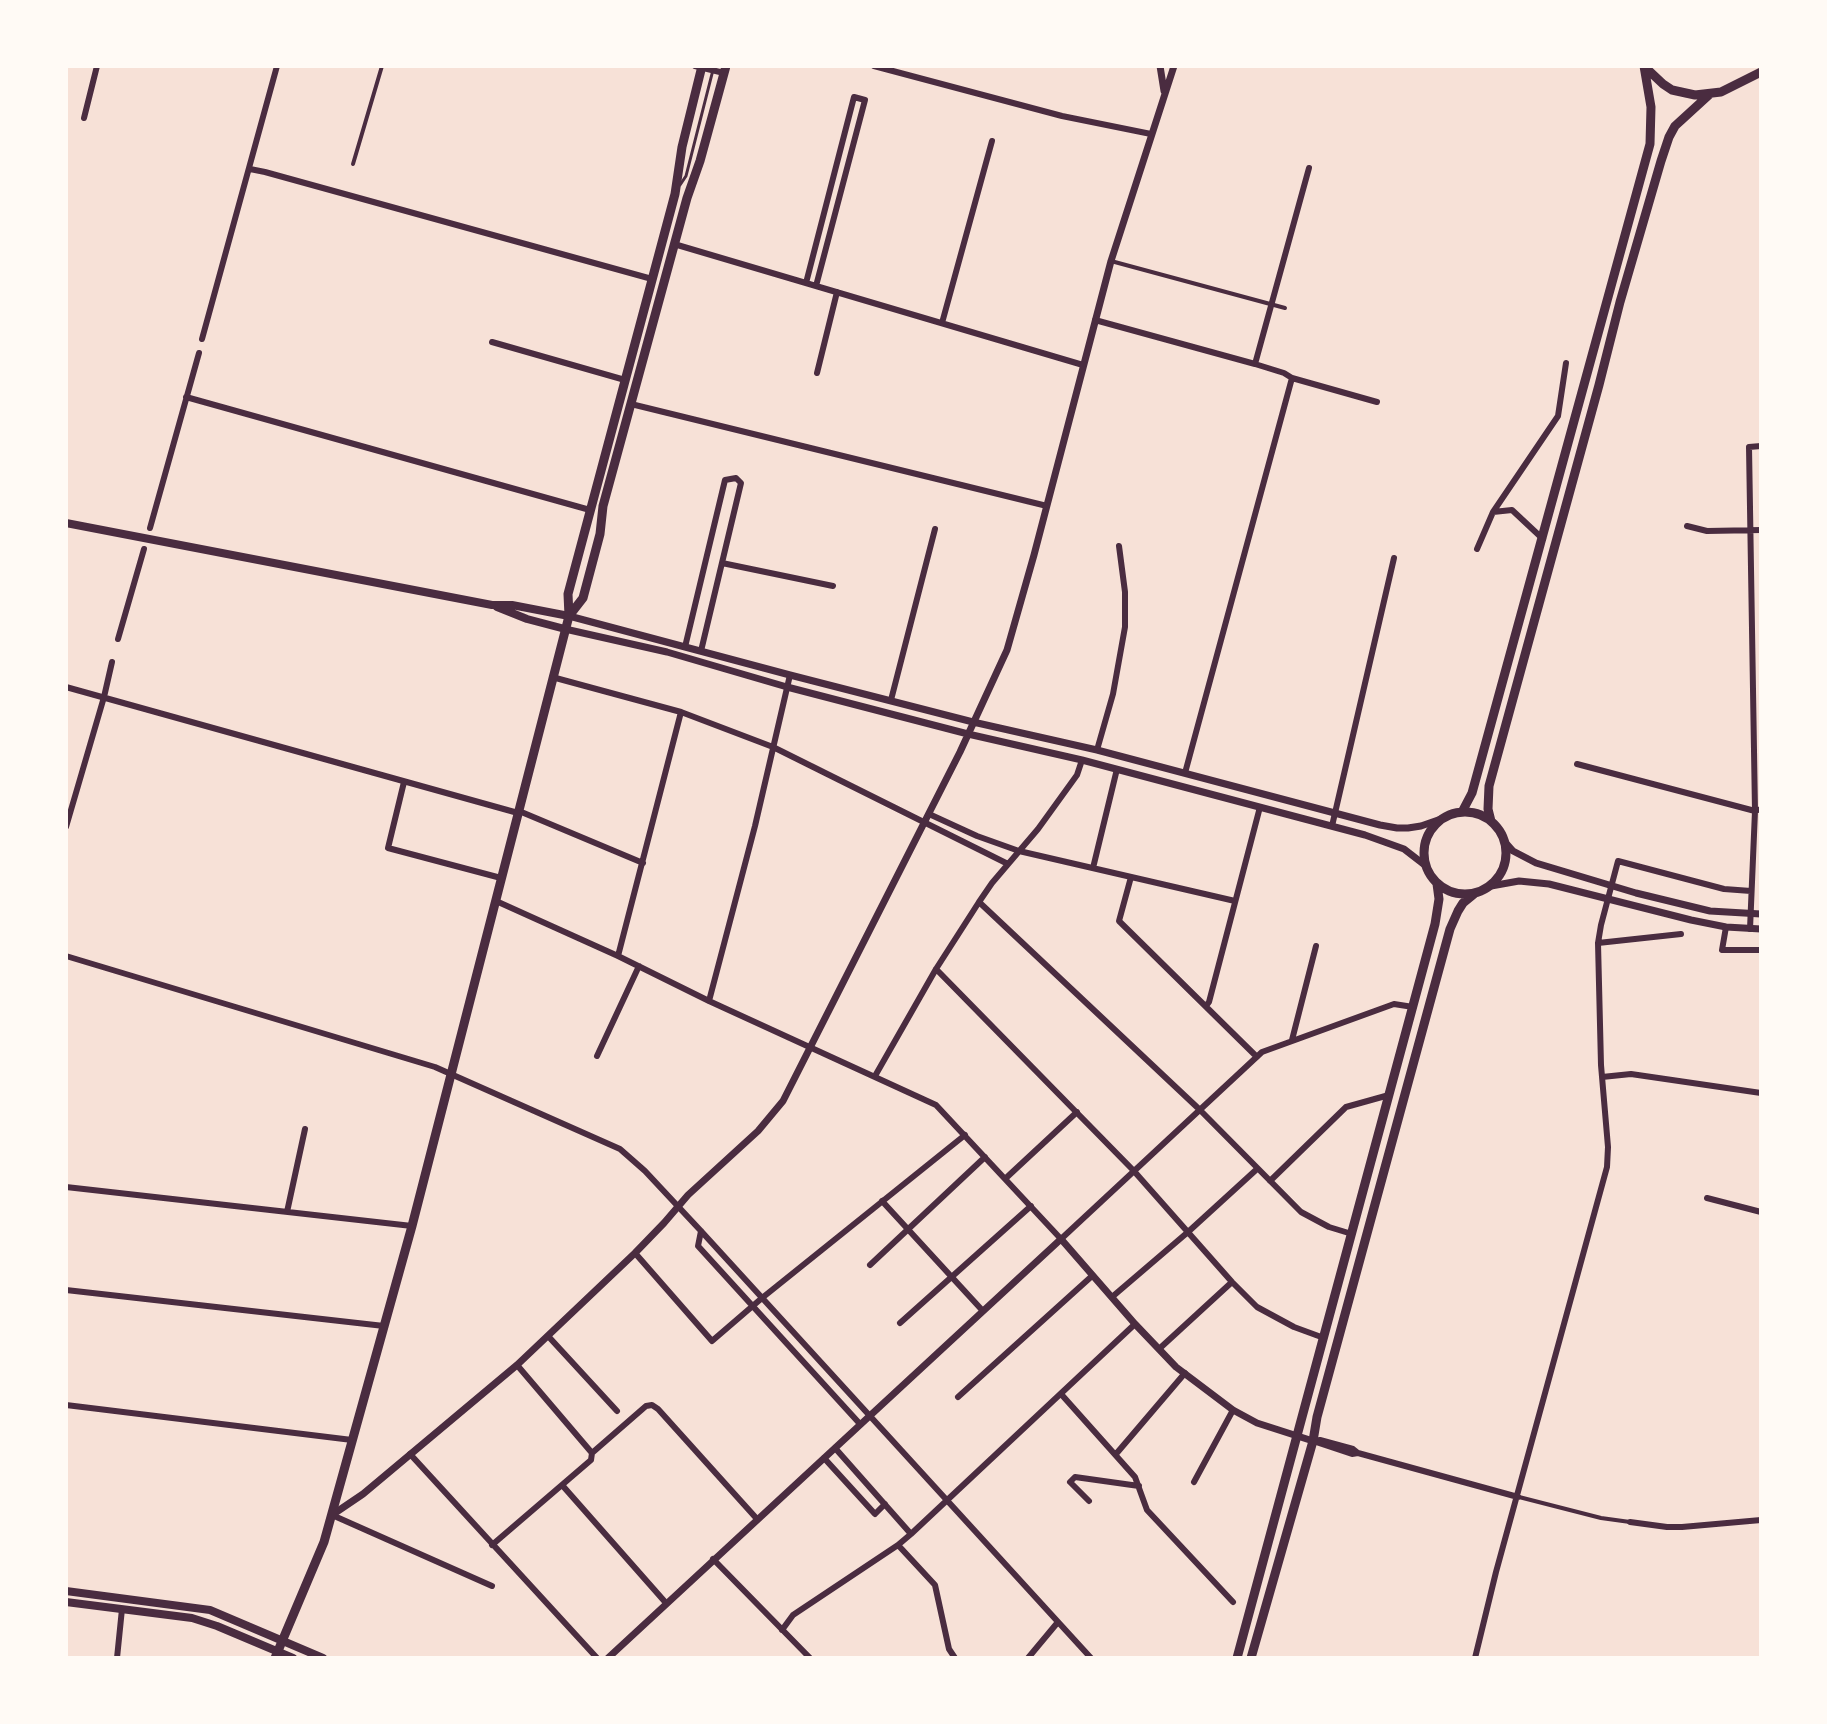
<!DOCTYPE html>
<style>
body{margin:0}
#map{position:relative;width:1827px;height:1724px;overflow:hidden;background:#f7e1d7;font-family:Cabin,sans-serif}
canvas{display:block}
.frame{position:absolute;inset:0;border:68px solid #fffaf5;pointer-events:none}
</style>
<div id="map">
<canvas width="1827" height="1724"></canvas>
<div class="frame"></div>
</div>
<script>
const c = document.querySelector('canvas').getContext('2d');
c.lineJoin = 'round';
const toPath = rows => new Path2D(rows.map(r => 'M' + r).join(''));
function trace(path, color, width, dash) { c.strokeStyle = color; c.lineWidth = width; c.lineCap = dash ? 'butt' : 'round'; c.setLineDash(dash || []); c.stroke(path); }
const service = toPath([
 [680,185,686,176,714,66]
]);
const pedestrian = toPath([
 [353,164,382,66],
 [1111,261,1285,308],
 [1519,1497,1601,1518,1630,1522]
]);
const minor = toPath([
 [695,66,724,73],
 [874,66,1062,116,1151,134],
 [84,118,97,66],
 [250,169,265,172,652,279],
 [674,244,1083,365],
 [806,283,854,97,865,100,816,286],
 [1095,320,1255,364,1284,373,1292,378,1377,402],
 [942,323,992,141],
 [202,339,277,66],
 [492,342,625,380],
 [1255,364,1309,168],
 [817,373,837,292],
 [186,397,590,510],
 [631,404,1047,506],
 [1493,512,1558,416,1566,363],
 [1687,526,1707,531,1761,530],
 [150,528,199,353],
 [1477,549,1493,512,1512,510,1543,539],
 [722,563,833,586],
 [118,639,144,549],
 [685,647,725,480,736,478,741,483,701,651],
 [552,677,681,712,773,747,1008,864],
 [66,687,518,813],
 [891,700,935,529],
 [1097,750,1113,694,1125,627,1125,592,1119,546],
 [1577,764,1755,811,1761,809],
 [1185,773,1292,378],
 [404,782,388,848,501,878],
 [519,811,643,863],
 [929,814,977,836,1019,851,1235,901],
 [1332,826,1394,558],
 [66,827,104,697,112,662],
 [1093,868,1117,769],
 [1131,877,1119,921,1257,1057],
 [496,901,618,956,709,1001,936,1105,1061,1239,1262,1052,1394,1004,1413,1007],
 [979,902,1199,1109,1301,1212,1329,1227,1352,1234],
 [1726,927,1722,950,1761,950],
 [1750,929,1755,811,1749,447,1761,446],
 [1598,943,1681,934],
 [66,956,435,1067,620,1149,645,1171,701,1231,1091,1658],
 [618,956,681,712],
 [936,969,1133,1170,1232,1282,1257,1307,1294,1327,1324,1338],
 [709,1001,755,826,790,675],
 [1206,1006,1209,1002,1260,807],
 [1292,1040,1316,946],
 [597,1056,639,966],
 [875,1076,936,969,979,902,992,883,1038,829,1077,775,1082,760],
 [1602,1077,1631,1074,1761,1093],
 [1006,1178,1077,1112],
 [1270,1181,1346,1107,1389,1095],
 [66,1187,412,1226],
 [1707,1198,1761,1212],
 [882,1201,982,1310],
 [287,1212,305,1129],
 [701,1231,698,1246,860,1424],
 [635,1253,712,1341,762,1298,965,1135],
 [870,1265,985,1157],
 [66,1290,384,1326],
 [1112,1297,1188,1232,1257,1169],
 [900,1323,1031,1206],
 [548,1336,617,1411],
 [1159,1349,1232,1282],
 [517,1365,592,1453],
 [1061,1394,1135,1477,1147,1510,1233,1602],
 [958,1397,1092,1276],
 [66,1405,352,1440],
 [1313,1441,1352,1454,1358,1453,1518,1497],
 [1313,1441,1320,1440,1353,1449,1358,1453],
 [835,1448,911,1534],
 [410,1454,597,1658],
 [1116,1454,1185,1373],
 [824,1458,875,1514,885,1504],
 [1194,1482,1233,1410],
 [562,1485,666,1603],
 [1089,1501,1070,1482,1075,1477,1139,1486],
 [332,1515,492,1586],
 [1630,1522,1667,1527,1682,1527,1761,1520],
 [492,1545,591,1460,592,1453,646,1406,652,1405,658,1409,757,1519],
 [898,1545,935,1585,949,1649,955,1658],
 [713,1559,810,1658],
 [782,1630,793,1615,898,1545,911,1534,1135,1324],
 [117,1658,122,1609],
 [1028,1658,1058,1622],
 [1475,1658,1496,1572,1607,1167,1608,1147,1601,1065,1598,943,1601,925,1618,861,1724,889,1751,891]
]);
const tertiary = toPath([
 [1160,66,1164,91],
 [569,616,790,675,973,722,1097,750,1380,825,1397,828,1408,828,1421,826,1441,819],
 [565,629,667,652,787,687,968,734,1082,760,1365,835,1404,849,1426,866],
 [1505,842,1513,851,1536,863,1636,893,1710,911,1761,914],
 [1491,886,1519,881,1549,884,1691,920,1726,927,1761,929],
 [332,1515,363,1494,517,1365,635,1253,664,1223,688,1195,758,1131,783,1101,960,752,1007,650,1034,555,1111,261,1174,66],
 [608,1658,1061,1239,1135,1324,1176,1367,1233,1410,1257,1423,1313,1441]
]);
const secondary = toPath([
 [66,523,492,605,512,605,569,616],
 [497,607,527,619,565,629],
 [66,1591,210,1610,323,1658],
 [66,1602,192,1618,217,1626,293,1658]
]);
const primary = toPath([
 [1646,68,1663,84,1672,90,1695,95,1721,92,1761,72],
 [569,616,583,598,600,534,603,506,687,198,700,161,726,66],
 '1424 853a41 41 0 1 1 82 0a41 41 0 1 1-82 0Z',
 [1462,812,1472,793,1650,144,1651,107,1644,66],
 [1491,821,1488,809,1489,786,1599,385,1620,302,1661,161,1669,137,1675,126,1710,94],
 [275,1658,324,1542,412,1226,569,616,568,594,675,194,682,147,702,66],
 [1237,1658,1435,924,1439,899,1437,884],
 [1251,1658,1313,1441,1317,1417,1450,929,1458,911,1463,903,1474,894]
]);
trace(service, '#4a2c40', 3);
trace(pedestrian, '#4a2c40', 4);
trace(minor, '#4a2c40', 6);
trace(tertiary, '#4a2c40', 7);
trace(secondary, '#4a2c40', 8);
trace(primary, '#4a2c40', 9);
</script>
